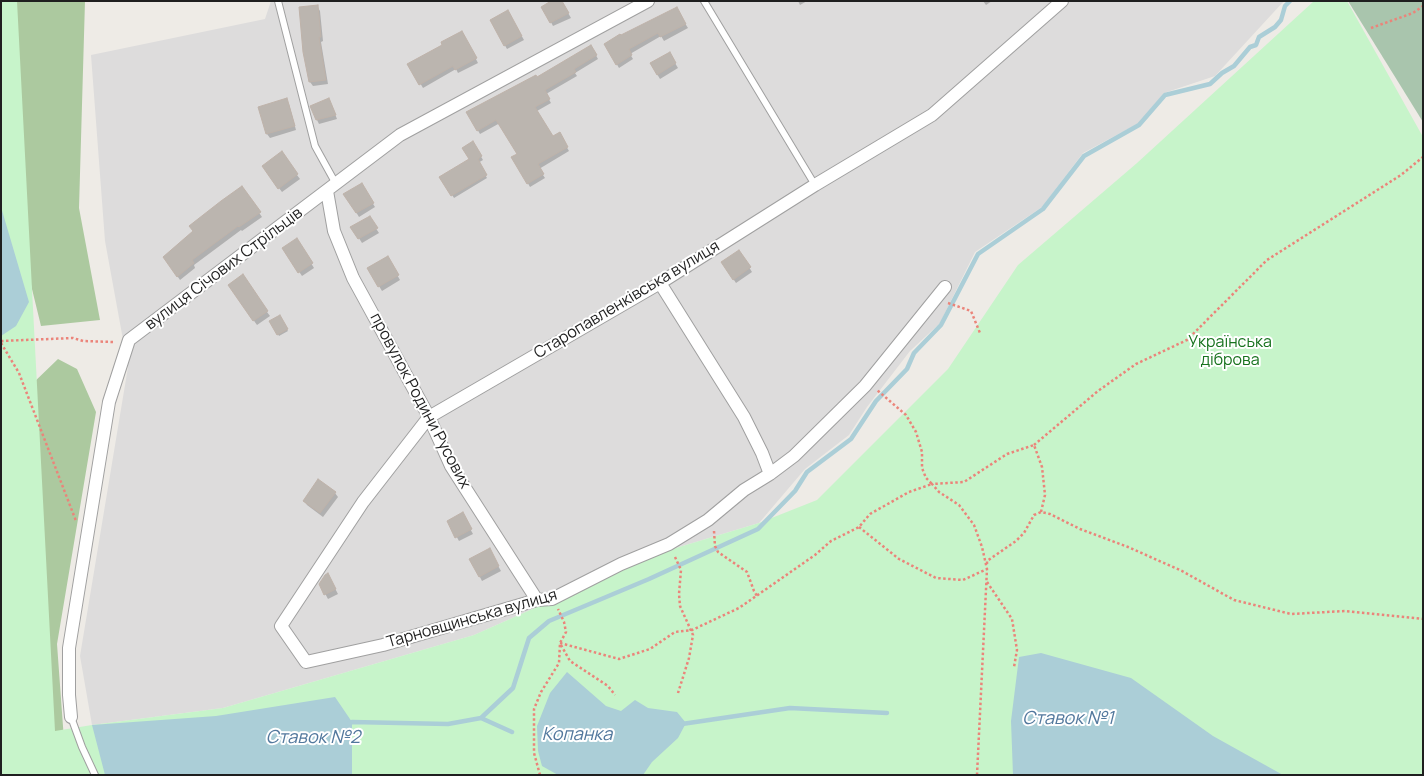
<!DOCTYPE html>
<meta charset="utf-8">
<style>
body{margin:0}
#map{position:relative;width:1424px;height:776px;overflow:hidden;background:#eeebe6;font-family:Manrope,sans-serif}
canvas{display:block}
.frame{position:absolute;inset:0;border:2px solid #1f1f1f;pointer-events:none}
</style>
<div id="map">
<canvas width="1424" height="776"></canvas>
<div class="frame"></div>
</div>
<script>
const c = document.querySelector('canvas').getContext('2d');
c.lineJoin = 'round';
function fillPath(path, color) { c.fillStyle = color; c.fill(path, 'evenodd'); }
const toPath = rows => new Path2D(rows.map(r => 'M' + r).join(''));
function trace(path, color, width, dash) { c.strokeStyle = color; c.lineWidth = width; c.lineCap = dash ? 'butt' : 'round'; c.setLineDash(dash || []); c.stroke(path); }
function label(font, color, halo, rows, align = 'center') {
  c.font = font + ' Manrope,sans-serif'; c.lineWidth = 4; c.setLineDash([]); c.textBaseline = 'middle'; c.strokeStyle = halo; c.fillStyle = color; for (const [text, x, y, turn = 0] of rows) {
    c.save(); c.translate(x, y); c.rotate((+turn || 0) * Math.PI / 180); c.textAlign = isNaN(turn) ? turn : align; if (halo) c.strokeText(text, 0, 0); c.fillText(text, 0, 0); c.restore();
  }
}
const residential = toPath([
 [271,1,1284,1,1215,76,1164,93,1139,123,1083,153,1042,207,975,252,940,323,910,351,867,407,849,435,805,469,759,523,656,554,474,635,223,708,92,725,80,656,128,367,105,241,91,55,265,19]
]);
const forest = toPath([
 [1,1,85,1,79,208,100,320,41,326,14,215],
 [58,359,77,369,96,412,57,644,64,740,1,775,1,414]
]);
const cemetery = toPath([
 [1348,1,1423,1,1423,122]
]);
const park = toPath([
 [1,1,17,1,55,731,92,725,223,708,474,635,656,554,759,523,817,500,948,369,1018,265,1137,163,1314,1,1347,1,1423,137,1423,775,1,775]
]);
const water = toPath([
 [1,207,29,302,16,326,1,336],
 [1041,653,1131,678,1213,736,1283,775,1013,775,1011,721,1019,657],
 [567,672,606,706,621,711,635,700,648,708,677,712,686,723,678,738,652,762,643,775,558,775,542,766,538,751,537,726,550,693],
 [335,697,352,722,352,775,105,775,92,725,216,716]
]);
const shadow = toPath([
 [561,1,571,18,553,26,543,7],
 [798,1,807,1,800,5],
 [983,1,992,1,986,5],
 [317,6,320,11,323,41,321,42,328,84,313,86,310,82,305,52],
 [676,9,688,28,664,41,661,36,630,54,633,59,619,68,605,44],
 [508,12,524,40,507,49,491,21],
 [462,32,478,63,458,73,456,69,423,88,409,64,443,45],
 [591,46,598,59,575,73,577,76,546,94,551,103,537,111,552,138,559,134,569,151,539,169,545,178,530,187,513,157,518,154,500,123,480,134,467,112,536,79],
 [669,53,678,68,660,79,651,64],
 [289,104,296,130,270,138,267,134],
 [331,104,337,119,319,124,317,120],
 [473,143,483,160,478,163,487,178,454,198,441,177,471,160],
 [266,171,297,175,300,179,282,192],
 [361,185,375,207,359,217,345,194],
 [242,188,262,217,242,231,241,230,194,265,195,268,180,280,167,261],
 [369,218,379,233,362,243,352,227],
 [297,240,314,268,302,276,284,249],
 [739,251,752,272,736,283,722,262],
 [387,257,400,280,382,291,368,268],
 [232,290,267,312,270,316,257,325],
 [279,317,288,331,279,336,271,322],
 [335,493,338,497,323,517,307,505,304,501],
 [462,514,473,534,459,541,448,521],
 [489,550,501,571,482,581,471,560],
 [330,579,338,594,328,599,320,584]
]);
const stream = toPath([
 [481,718,512,732],
 [348,724,352,722,448,724,481,718,513,688,529,638,549,621,649,579,758,529,795,491,807,472,851,439,876,401,907,369,914,353,941,325,978,254,1043,209,1084,156,1139,125,1165,95,1210,84,1222,73,1234,66,1250,47,1256,45,1259,37,1275,27,1281,20,1285,6,1290,1],
 [682,724,790,708,887,713]
]);
const building = toPath([
 [551,1,562,1,569,13,550,23,541,7,551,1],
 [318,5,321,37,319,37,326,80,309,82,303,52,299,7,318,5],
 [677,7,686,24,660,37,658,33,629,49,632,55,616,65,604,44,620,34,621,35,677,7],
 [508,10,522,36,504,46,490,20,508,10],
 [462,31,477,58,455,70,453,66,419,85,407,64,442,45,441,42,462,31],
 [591,45,597,55,574,69,576,72,545,90,550,99,535,107,553,136,560,132,568,147,538,164,544,174,527,184,511,157,517,154,496,120,477,131,466,112,536,75,537,77,591,45],
 [670,52,676,63,657,75,650,63,670,52],
 [287,98,295,126,266,134,258,107,287,98],
 [329,98,336,115,316,120,310,106,329,98],
 [473,141,482,156,478,159,487,175,451,196,439,177,469,159,462,148,473,141],
 [282,151,298,174,278,189,262,166,282,151],
 [362,183,374,203,356,213,343,194,362,183],
 [242,186,261,212,239,227,238,226,192,260,194,263,177,277,163,257,193,231,189,226,221,201,242,186],
 [370,216,378,228,358,239,350,227,370,216],
 [297,238,313,263,298,273,282,248,297,238],
 [739,250,751,267,733,280,721,262,739,250],
 [388,256,399,275,378,287,367,268,388,256],
 [243,274,268,311,253,321,228,285,243,274],
 [280,315,288,329,277,335,269,321,280,315],
 [318,479,336,492,320,513,303,501,318,479],
 [463,512,472,529,455,538,447,521,463,512],
 [490,548,499,566,479,577,469,559,490,548],
 [328,573,336,589,324,595,319,584,325,575,328,573]
]);
const path = toPath([
 [1371,28,1413,13,1423,6],
 [948,303,971,311,980,333],
 [1,341,73,338,83,341,114,342],
 [1,343,19,373,76,521],
 [1034,445,1098,391,1136,364,1187,340,1267,260,1401,175,1423,157],
 [859,527,899,559,936,578,963,580,987,569],
 [714,531,715,546,718,552,747,572,754,591,757,596],
 [675,557,681,570,679,594,680,606,693,635,689,658,678,693],
 [987,564,987,561,1016,541,1024,533,1034,515,1041,512],
 [987,582,1012,619,1017,650,1014,667],
 [560,643,619,659,650,649,675,632,692,630,739,608,815,555,831,541,859,527,870,514,909,492,932,484,926,478,922,468,922,452,916,432,906,415,877,390],
 [561,645,570,661,608,686,615,695],
 [540,775,534,753,534,709,541,692,559,663,560,643,566,632,564,622,558,609],
 [977,775,987,569,982,547,974,525,959,505,939,492,932,484,964,482,1007,454,1034,445,1042,467,1045,495,1041,512,1050,514,1080,529,1128,547,1182,571,1234,600,1291,614,1345,611,1423,619]
]);
const service = toPath([
 [278,1,315,146,336,184],
 [704,1,815,185],
 [71,717,82,747,95,775]
]);
const minor = toPath([
 [327,191,334,231,353,278,429,417,451,466,537,600],
 [660,283,744,417,762,453,770,474],
 [945,287,865,386,794,456,770,474,744,490,708,520,669,544,621,564,552,599,537,600,383,645,306,662,281,626,363,502,429,417,660,283,815,185,932,115,1062,1],
 [71,717,69,695,69,648,109,402,129,340,400,135,648,1]
]);
const streetNames = [
 ["вулиця Січових Стрільців",224,269,-37],
 ["Старопавленківська вулиця",627,300,-31],
 ["провулок Родини Русових",420,401,62],
 ["Тарновщинська вулиця",472,619,-16]
];
const parkNames = [
 ["Українська",1230,343],
 ["діброва",1230,361]
];
const waterNames = [
 ["Ставок №1",1068,719],
 ["Копанка",577,735],
 ["Ставок №2",313,738]
];
fillPath(residential, '#dddcdc');
fillPath(forest, '#acc99f');
fillPath(cemetery, '#a9c5ad');
fillPath(park, '#c7f4ca');
fillPath(water, '#abced7');
fillPath(shadow, '#0003');
trace(stream, '#abced7', 4.5);
fillPath(building, '#bbb5af');
trace(building, '#bfb3aa', 1);
trace(service, '#a0a0a0', 8);
trace(minor, '#a0a0a0', 14);
trace(path, '#eb847a', 2.5, [2.5, 2.5]);
trace(service, '#fff', 6);
trace(minor, '#fff', 12);
label('16px', '#1f1f1f', '#fff', streetNames);
label('16px', '#17721e', '#fff', parkNames);
label('italic 18px', '#52789d', '#fff', waterNames);
</script>
